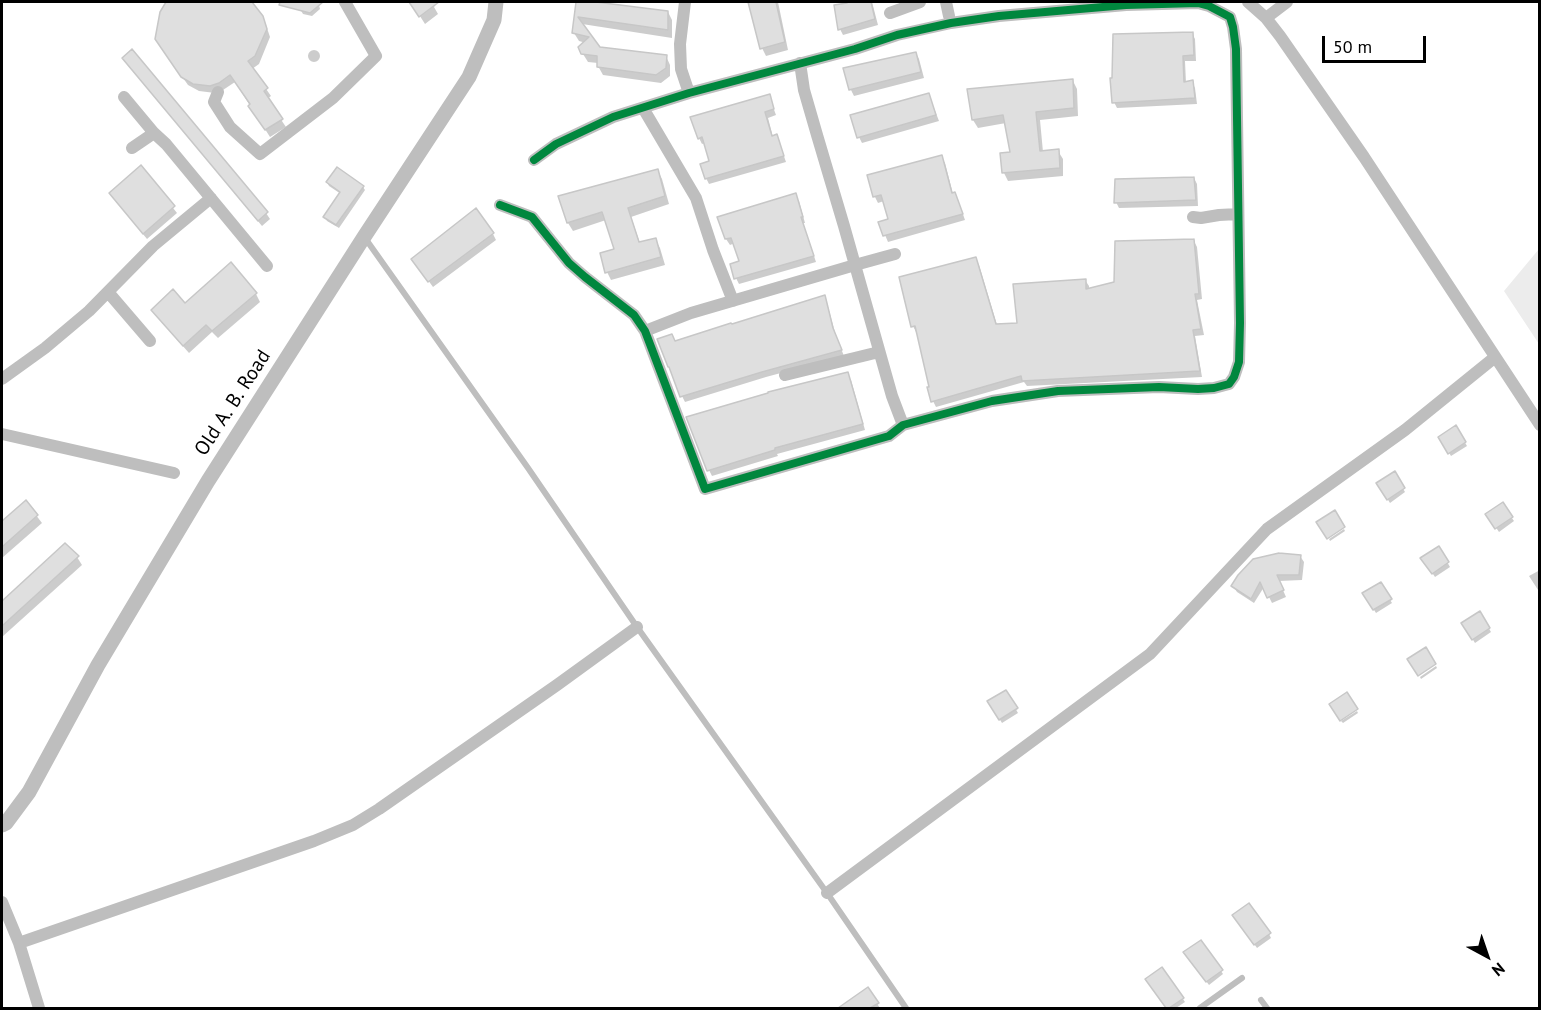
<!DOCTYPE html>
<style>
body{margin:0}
#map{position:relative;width:1541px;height:1010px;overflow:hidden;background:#fff;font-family:"PT Sans",sans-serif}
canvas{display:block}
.frame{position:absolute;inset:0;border:3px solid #000;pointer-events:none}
.north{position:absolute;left:1457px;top:926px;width:60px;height:60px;-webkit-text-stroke:4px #fff;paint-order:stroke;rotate:140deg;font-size:16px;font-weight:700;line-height:24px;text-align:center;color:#000}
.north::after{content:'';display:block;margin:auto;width:21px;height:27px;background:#000;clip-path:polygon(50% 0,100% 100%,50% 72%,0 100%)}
.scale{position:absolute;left:1322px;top:36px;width:104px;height:27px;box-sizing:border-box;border:3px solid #000;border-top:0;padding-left:8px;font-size:18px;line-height:21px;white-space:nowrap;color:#000;-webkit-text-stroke:4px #fff;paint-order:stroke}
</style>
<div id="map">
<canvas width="1541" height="1010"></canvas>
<div class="frame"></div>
<div class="north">N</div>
<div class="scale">50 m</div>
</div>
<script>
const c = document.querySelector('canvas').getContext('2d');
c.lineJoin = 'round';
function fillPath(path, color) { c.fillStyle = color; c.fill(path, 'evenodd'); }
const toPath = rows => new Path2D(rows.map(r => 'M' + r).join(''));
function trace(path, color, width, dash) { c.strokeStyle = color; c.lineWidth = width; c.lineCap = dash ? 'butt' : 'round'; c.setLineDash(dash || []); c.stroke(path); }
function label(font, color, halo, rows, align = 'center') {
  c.font = font + ' "PT Sans",sans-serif'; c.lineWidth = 4.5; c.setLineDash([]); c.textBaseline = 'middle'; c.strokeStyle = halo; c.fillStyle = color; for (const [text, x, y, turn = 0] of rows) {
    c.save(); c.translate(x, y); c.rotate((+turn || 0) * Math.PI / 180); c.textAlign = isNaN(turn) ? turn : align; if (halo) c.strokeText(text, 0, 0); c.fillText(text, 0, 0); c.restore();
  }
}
const green = toPath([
 [1539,249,1539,344,1504,291]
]);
const shadow = toPath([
 [168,2,250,2,266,25,270,37,259,64,252,69,271,96,267,99,286,127,270,137,235,82,223,90,215,93,199,91,188,85,161,47,162,12],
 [296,2,318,2,320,9,312,16,303,14],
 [411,2,436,2,437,3,434,7,438,14,425,24],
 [577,2,598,2,598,3,668,12,672,20,672,38,582,24,599,49,666,56,670,65,670,76,661,83,603,75,598,66,598,63,588,62,583,54,586,43,579,41,574,33],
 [750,2,778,2,788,50,766,56,762,48],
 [848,2,872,2,878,25,843,35,840,29,849,4],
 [1192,33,1195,39,1196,61,1185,61,1186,83,1192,82,1195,88,1197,104,1117,108,1114,102],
 '308 56a6 6 0 1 1 12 0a6 6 0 1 1-12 0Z',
 [916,53,919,59,924,78,854,96,851,90,845,69],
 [127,64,266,213,270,219,262,226],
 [1073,81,1077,89,1078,116,1040,120,1043,152,1058,151,1063,159,1063,176,1008,181,1004,173,1001,154,1012,154,1006,123,978,128,973,120],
 [929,95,939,121,862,143,859,137],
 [769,96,776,115,768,118,773,137,779,142,786,162,709,184,706,178,711,162,705,143,702,144,699,138],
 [941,157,945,163,953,194,955,194,958,200,965,220,888,242,880,223,889,220,884,201,878,203,875,197,869,176],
 [141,167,177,213,147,239,114,199],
 [658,171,662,179,669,204,631,217,640,243,655,239,660,248,665,265,611,280,607,272,616,250,606,220,573,231,568,223,560,197],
 [1194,178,1197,184,1198,206,1119,208,1116,202],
 [327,182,363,187,365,190,339,228,327,221,325,217,341,194,329,186],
 [795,195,799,201,805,223,803,223,816,262,739,284,736,278,741,262,735,243,730,245,726,239],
 [493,234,496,240,433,287,417,265],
 [1194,241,1197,247,1202,299,1197,300,1204,335,1195,336,1202,377,1027,386,1024,382,936,407,933,401,918,331,916,332,913,326,976,259,979,265,997,325,1019,324,1085,280,1089,286,1089,290,1116,283],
 [256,294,260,302,218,338,212,332,189,353,158,318,153,310],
 [824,297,827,303,836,336,844,356,766,377,685,402,682,396,675,342],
 [847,374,851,380,865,430,777,454,778,456,712,476,709,470],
 [1456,427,1467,446,1451,456,1440,438],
 [1394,473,1405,492,1390,503,1378,484],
 [26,502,42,523,2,558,2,523],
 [1502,504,1514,521,1499,532,1487,514],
 [1344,529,1345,531,1330,541,1329,539],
 [65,545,77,557,82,565,2,637,2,603],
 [1439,548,1450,567,1435,577,1422,558],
 [1300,556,1304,562,1302,580,1279,581,1286,597,1272,603,1264,587,1254,603,1237,592,1233,586],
 [1540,570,1540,593,1529,576],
 [1380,584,1392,603,1376,613,1364,594],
 [1480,613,1491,632,1475,643,1463,624],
 [1436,666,1437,668,1421,679,1420,677],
 [1006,692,1018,713,1002,723,989,702],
 [1357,711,1358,713,1343,723,1341,721],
 [1236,919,1269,934,1271,938,1257,948],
 [1187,956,1221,971,1223,974,1209,985],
 [1149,983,1183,999,1185,1002,1176,1008,1167,1008],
 [867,989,880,1008,841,1008]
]);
const building = toPath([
 [166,2,252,2,263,16,267,29,255,56,248,61,268,88,264,91,283,119,265,130,248,106,250,104,230,75,219,83,210,86,193,84,181,77,155,39,160,12,166,2],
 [280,2,323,2,310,13,279,5,280,2],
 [409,2,439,2,419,17,409,2],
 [576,2,596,2,668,11,668,30,578,17,600,47,667,55,666,68,656,75,597,67,597,56,581,54,578,47,589,37,572,33,576,2],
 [748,2,776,2,785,42,760,49,748,2],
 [847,2,871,2,875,19,838,30,834,5,847,3,847,2],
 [1193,32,1194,55,1183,56,1184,82,1193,80,1195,98,1112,103,1110,78,1112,78,1113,34,1193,32],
 [132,49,268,212,258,221,122,58,132,49],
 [916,52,921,72,849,90,843,68,916,52],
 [1073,79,1074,108,1036,112,1040,151,1059,149,1060,168,1002,173,1000,153,1010,152,1003,115,972,120,967,89,1073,79],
 [929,93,936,115,857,138,850,115,929,93],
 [770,94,774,109,765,112,772,136,777,134,784,156,705,179,700,164,709,161,702,137,698,139,690,117,770,94],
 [942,155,952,193,955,192,963,214,883,236,878,222,888,219,881,195,873,197,867,175,942,155],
 [141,165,175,206,143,234,109,193,141,165],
 [337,167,364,186,336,225,323,217,340,192,326,182,337,167],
 [658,169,665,196,628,208,639,242,656,238,661,257,605,273,600,253,614,249,602,212,567,223,558,196,658,169],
 [1194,177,1196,200,1114,203,1115,179,1194,177],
 [796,193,803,217,801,217,814,256,734,279,730,264,739,261,731,238,725,239,717,217,796,193],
 [476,208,494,233,428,282,411,259,476,208],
 [1194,239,1199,294,1195,294,1201,329,1193,330,1200,371,1022,381,1021,376,931,402,927,387,929,387,915,326,911,327,899,277,976,257,996,324,1017,323,1013,284,1086,279,1086,289,1114,282,1115,241,1194,239],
 [231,262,257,293,212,331,206,325,183,346,151,310,173,289,185,303,231,262],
 [825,295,833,328,842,350,762,372,680,397,669,367,668,367,657,339,672,334,675,341,731,323,732,324,825,295],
 [848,372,863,424,775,448,775,450,707,471,686,417,768,393,768,392,848,372],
 [1456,425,1466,442,1448,454,1438,437,1456,425],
 [1395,471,1405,488,1387,500,1376,483,1395,471],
 [26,500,38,515,2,547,2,521,26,500],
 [1503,502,1513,517,1495,529,1485,514,1503,502],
 [1335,510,1345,527,1327,539,1316,522,1335,510],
 [65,543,79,556,2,626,2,601,65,543],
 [1439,546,1449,562,1432,574,1420,558,1439,546],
 [1279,553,1301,555,1299,575,1277,575,1284,590,1267,598,1260,582,1251,599,1231,586,1238,575,1253,559,1279,553],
 [1381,582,1392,599,1373,610,1362,593,1381,582],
 [1480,611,1490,628,1472,640,1461,623,1480,611],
 [1426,647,1436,664,1418,676,1407,659,1426,647],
 [1006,690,1018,708,999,720,987,701,1006,690],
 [1347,692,1358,709,1340,721,1329,704,1347,692],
 [1249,903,1271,933,1254,945,1232,915,1249,903],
 [1201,940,1223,970,1206,982,1183,952,1201,940],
 [1162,967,1184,998,1169,1008,1166,1008,1145,979,1162,967],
 [868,987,879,1003,870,1008,838,1008,868,987]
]);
const service = toPath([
 [365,238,528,468,637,627,827,893,906,1008],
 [1261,1000,1267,1008],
 [1200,1008,1242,978]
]);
const minor = toPath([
 [685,2,680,44,681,69,689,93],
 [946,2,949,16],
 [1248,2,1266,18,1280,36,1364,157,1540,425],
 [890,13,920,2],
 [1266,18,1287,2],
 [800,63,804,90,817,135,844,226,892,396,903,425],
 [218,92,214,102,230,127,260,154,333,98,376,56,345,2],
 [124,97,154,133,166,144,267,266],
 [643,108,696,198,713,250,733,301],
 [132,148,154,133],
 [500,205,532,217,569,263,585,277,634,315,645,331,705,489,889,436,903,425,992,401,1058,391,1159,387,1198,389,1214,388,1229,384,1234,377,1239,362,1240,323,1236,49,1233,27,1230,17,1209,6,1198,3,1126,5,999,16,951,23,897,35,855,49,689,93,613,117,556,144,534,160],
 [1193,217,1201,218,1219,215,1238,214],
 [108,292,150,341],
 [645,331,691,313,855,265,895,254],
 [785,375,879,352],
 [2,379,45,348,89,311,153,246,211,198],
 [2,434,174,473],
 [827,893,1150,654,1267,529,1405,430,1494,358],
 [2,902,19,943,39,1008],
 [19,943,314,841,353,825,379,809,557,685,637,627]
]);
const tertiary = toPath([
 [2,825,6,823,29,792,98,665,208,481,364,237,469,77,494,20,496,2]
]);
const cycleway = toPath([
 [500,205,532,217,569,263,585,277,634,315,645,331,705,489,889,436,903,425,992,401,1058,391,1159,387,1198,389,1214,388,1229,384,1234,377,1239,362,1240,323,1236,49,1233,27,1230,17,1209,6,1198,3,1126,5,999,16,951,23,897,35,855,49,689,93,613,117,556,144,534,160]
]);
const streetNames = [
 ["Old A. B. Road",233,403,-57]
];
fillPath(green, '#ececec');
fillPath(shadow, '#0003');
fillPath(building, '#dfdfdf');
trace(building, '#c7c7c7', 1.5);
trace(service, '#bebebe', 6);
trace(minor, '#bebebe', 12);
trace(tertiary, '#bebebe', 15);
trace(cycleway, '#00873e', 8);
label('20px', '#000', '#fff', streetNames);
</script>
